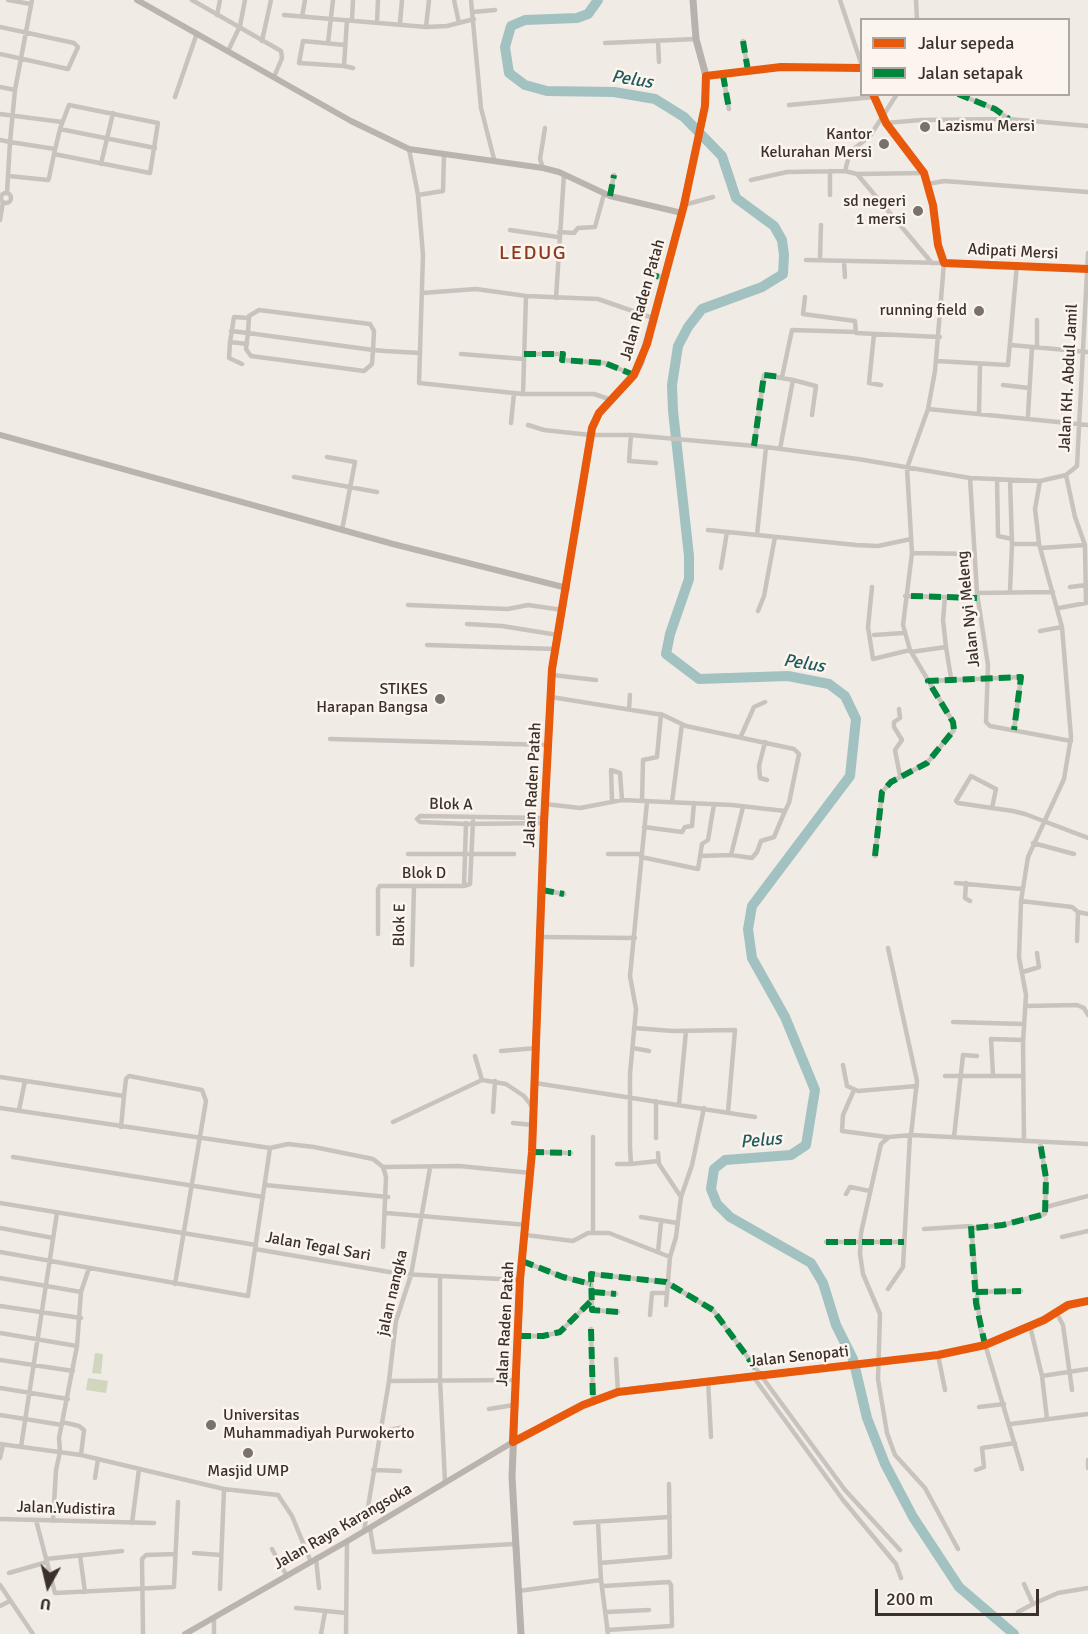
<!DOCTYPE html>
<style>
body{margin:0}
#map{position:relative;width:1088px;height:1634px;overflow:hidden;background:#f0ebe5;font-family:Signika,sans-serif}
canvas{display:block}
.legend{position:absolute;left:860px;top:18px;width:210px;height:78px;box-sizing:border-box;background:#fbf5ee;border:2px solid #aea6a0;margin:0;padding:8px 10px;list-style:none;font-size:18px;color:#3b302b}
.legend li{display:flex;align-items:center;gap:12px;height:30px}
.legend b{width:30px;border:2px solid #aea6a0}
.north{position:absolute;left:18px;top:1556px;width:60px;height:60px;-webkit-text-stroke:4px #fbf5ee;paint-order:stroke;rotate:188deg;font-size:16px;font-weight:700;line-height:24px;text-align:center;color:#3b302b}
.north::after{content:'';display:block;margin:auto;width:21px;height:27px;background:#3b302b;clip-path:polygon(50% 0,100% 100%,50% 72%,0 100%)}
.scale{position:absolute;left:875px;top:1589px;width:164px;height:27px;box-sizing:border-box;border:3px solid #3b302b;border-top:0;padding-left:8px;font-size:18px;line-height:21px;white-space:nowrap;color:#3b302b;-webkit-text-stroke:4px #fbf5ee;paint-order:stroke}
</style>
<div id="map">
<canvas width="1088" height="1634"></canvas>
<ul class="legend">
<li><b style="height:8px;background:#e8590c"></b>Jalur sepeda</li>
<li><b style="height:8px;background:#00873e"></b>Jalan setapak</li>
</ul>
<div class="north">U</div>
<div class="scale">200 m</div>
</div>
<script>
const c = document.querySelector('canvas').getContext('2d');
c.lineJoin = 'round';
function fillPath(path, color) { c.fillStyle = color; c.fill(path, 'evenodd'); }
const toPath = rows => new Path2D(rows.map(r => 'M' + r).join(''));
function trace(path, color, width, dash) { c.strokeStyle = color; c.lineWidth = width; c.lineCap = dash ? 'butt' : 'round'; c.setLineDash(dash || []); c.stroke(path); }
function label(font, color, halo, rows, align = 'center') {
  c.font = font + ' Signika,sans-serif'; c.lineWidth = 5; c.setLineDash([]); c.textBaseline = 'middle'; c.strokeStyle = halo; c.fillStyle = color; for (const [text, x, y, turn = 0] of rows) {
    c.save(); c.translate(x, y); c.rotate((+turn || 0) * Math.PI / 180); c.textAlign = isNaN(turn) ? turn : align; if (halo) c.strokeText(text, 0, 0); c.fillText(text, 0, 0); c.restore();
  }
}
const green = toPath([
 [95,1353,103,1354,101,1374,92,1373],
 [88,1378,108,1381,106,1393,86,1390]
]);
const river = toPath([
 [598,0,588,14,577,18,525,20,511,26,505,47,509,73,525,85,547,91,614,92,655,99,684,117,722,156,736,198,774,226,782,240,784,255,783,274,762,287,702,309,688,327,678,346,672,385,673,411,689,556,689,579,670,634,666,654,699,679,788,676,829,684,845,696,856,719,850,776,752,906,748,929,752,958,785,1017,815,1090,806,1145,791,1155,725,1160,714,1169,711,1189,717,1204,730,1217,811,1263,823,1283,836,1325,853,1359,867,1418,885,1464,913,1517,959,1587,1014,1634]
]);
const street = toPath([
 [8,0,31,4],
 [192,0,281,51,282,58,274,77],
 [454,0,459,23],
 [471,0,481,108,494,159],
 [840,0,862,66],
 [916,0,917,20],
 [473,12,495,10],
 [217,15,220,0],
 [284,15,426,27,447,26,474,19],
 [302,17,305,0],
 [352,20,353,0],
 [377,22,378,0],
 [400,23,402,0],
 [0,27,74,43,78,47,68,69,0,54],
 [426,27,429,0],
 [262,41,271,0],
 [658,41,659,62],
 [743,41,748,71],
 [328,43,333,0],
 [605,43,696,39],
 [345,45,303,41,299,63,344,66,347,20],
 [228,51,240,26,245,0],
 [344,66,353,68],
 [723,75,729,109],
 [0,87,15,90],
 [958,94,995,109,1009,119],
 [175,97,197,33],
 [789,105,874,97],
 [0,114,62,122],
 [886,123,921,120,1009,119,1088,126],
 [60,129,155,148],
 [0,140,10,142,15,90,32,0],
 [409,149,418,195,423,255,419,383,523,394,594,394,612,400],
 [101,164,113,113],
 [543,168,540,159,545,128],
 [830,171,830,195],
 [845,171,850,152,870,136,897,94],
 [858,174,924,173],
 [9,176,48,180,49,178,54,154,60,129,69,105,158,123,150,173,54,154],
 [751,180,787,172,845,171,857,174,932,263],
 [928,184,944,181,1088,192],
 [7,193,10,142,55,149],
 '1 198a5 5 0 1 1 10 0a5 5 0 1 1-10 0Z',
 [418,195,443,191,444,154],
 [610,196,614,175],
 [684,205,713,197],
 [0,220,3,202],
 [510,230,558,237],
 [559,232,574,233,578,228,595,227,604,194],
 [820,259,821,225],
 [806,260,944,263,935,371,928,409,907,468,912,553,903,625,910,650,953,722,954,730,927,763,891,782,882,792,875,856],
 [844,261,845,277],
 [647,274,665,278],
 [422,293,476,289,526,296,598,299,653,318],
 [805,297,803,314,855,321,856,333,940,337],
 [556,298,564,174],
 [231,331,248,333,246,349,251,356,364,371,372,364,373,350,374,331,370,324,259,310,249,316,248,333,373,350,385,351,420,353],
 [874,334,869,383,881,385],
 [230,342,234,317,249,318],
 [1011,345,1088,352],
 [1037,347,1037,320],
 [461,354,524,359],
 [524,354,563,354,562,360,605,363,634,375],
 [937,361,1008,365,1017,264],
 [242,364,229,358,230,342,247,344],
 [782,377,792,330,856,332],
 [1003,385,1029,388],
 [523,394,526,296],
 [928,409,1088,425],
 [979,414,980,364],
 [1028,415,1032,347],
 [511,423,514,393],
 [528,425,544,430,590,435,631,435,766,447,858,459,970,478,1040,481,1066,475,1077,466,1088,253],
 [631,435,629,461,656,463],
 [754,446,764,375,793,380],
 [780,449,793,380,816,386,812,415],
 [327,457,355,462,342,530],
 [294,477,377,492],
 [970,478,977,593,988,665,986,722,990,726,1071,741],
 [997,479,998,536,1012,539],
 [1010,480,1012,544,1010,591],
 [708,530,856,545,878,546,911,539],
 [757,535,766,447],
 [1012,544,1039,544],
 [1041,548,1085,545],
 [912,553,975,554],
 [721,568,727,532],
 [872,587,868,627,873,659,910,650],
 [1070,587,1086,585],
 [977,593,1053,592],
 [905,596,977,598],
 [408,605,508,609,528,605,563,610],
 [1059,608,1086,603,1085,545,1075,517,1066,475],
 [758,611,764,596,775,537],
 [467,624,502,626,558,635],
 [1040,631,1062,627],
 [874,635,903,633],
 [427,645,555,649],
 [946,647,951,678],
 [911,652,946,647,943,620,945,597],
 [552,675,596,680],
 [928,681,1021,677,1014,730],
 [629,709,630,695],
 [899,709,900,718,894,722,894,727,902,740,895,750,900,776],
 [741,736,754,707,765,702],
 [330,739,549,745],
 [765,742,759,766,760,778,767,780],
 [612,800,611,770,620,773,622,800],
 [642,801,643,760,657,757,661,714],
 [647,802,630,976,636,1009,630,1074,630,1148,631,1164,658,1161],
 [672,802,682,724],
 [545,804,580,808,622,800,732,805,785,811,789,803,799,754,794,749,686,726,663,715,551,697],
 [992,808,996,789,971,776,956,801,958,803,992,808,1013,811,1025,814,1088,838],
 [544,823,466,824,420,822,417,819,420,816,544,818],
 [644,827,682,832,685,827,692,826,694,803],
 [1033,843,1074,854],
 [408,854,514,854],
 [608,854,641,854],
 [731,855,743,807],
 [700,856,731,855,752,858,757,852,761,841,774,837,785,811],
 [641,857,698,869,702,844,708,840,714,804],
 [956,883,1022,889],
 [966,883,965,898,970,901],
 [464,886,470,884,473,821],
 [464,886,466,823],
 [542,890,564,894],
 [1021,901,1072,907,1078,912,1088,914],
 [378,934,378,889,380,886,464,886],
 [541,937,635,938],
 [1077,941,1078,912],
 [888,948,917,1081,911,1135],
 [412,965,414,886],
 [1023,972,1039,967,1037,953],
 [1026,1006,1077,1005,1084,1008,1088,1015],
 [953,1022,1024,1024],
 [634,1028,673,1031,735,1030,728,1112],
 [633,1048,649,1051],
 [501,1051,537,1048],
 [475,1056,482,1080],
 [843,1065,847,1086,858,1091,917,1086],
 [993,1075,991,1039,1023,1040],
 [945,1076,1023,1076],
 [0,1077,124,1096,126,1079,129,1076,202,1090,206,1101,175,1284],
 [535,1083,755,1117],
 [854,1090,843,1115,842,1131,887,1137],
 [656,1101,656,1138],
 [679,1104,686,1031],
 [0,1108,270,1148,288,1144,314,1147,373,1159,383,1167,386,1177,383,1247],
 [19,1110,25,1081],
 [493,1112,495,1081],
 [393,1122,482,1080,506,1084,524,1096,533,1108],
 [513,1123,533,1125],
 [121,1127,124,1096],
 [954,1137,963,1055,977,1056],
 [1024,1141,1023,1043,1026,995,1019,957,1021,901,1028,857,1064,779,1071,737,1062,627,1039,544,1037,525,1035,509,1040,481],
 [532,1152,571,1153],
 [658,1153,659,1164,681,1197],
 [13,1157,263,1197],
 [617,1164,631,1164],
 [383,1167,459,1166,531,1173],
 [265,1185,388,1197],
 [846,1194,850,1187,870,1191],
 [0,1203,256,1245],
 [1046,1207,1088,1196],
 [386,1213,527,1225],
 [641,1217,677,1223],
 [0,1228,53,1238],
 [924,1229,971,1226],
 [593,1232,593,1137],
 [526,1235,573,1241,588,1233,609,1233,670,1257],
 [1062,1237,1088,1231],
 [826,1242,904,1242],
 [255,1249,401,1274,520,1280],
 [0,1252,248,1296,270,1148],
 [658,1252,661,1222],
 [522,1261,563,1277,591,1284],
 [440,1277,440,1379,445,1482],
 [0,1278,81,1292],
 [888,1289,903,1267,910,1135],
 [593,1292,616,1294],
 [976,1292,1021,1291],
 [666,1305,670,1257,676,1237,681,1197,692,1165,704,1108],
 [0,1306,81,1318],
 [618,1312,592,1310,591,1274,666,1282,713,1310,845,1490,900,1550],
 [1056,1312,1063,1325,1072,1390],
 [650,1315,652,1293,665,1293],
 [1030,1326,1042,1376,1047,1419],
 [591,1329,593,1401],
 [0,1333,77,1346],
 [519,1336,543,1336,560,1332,592,1300],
 [938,1355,945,1390],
 [616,1359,618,1392],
 [0,1360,73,1371],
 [752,1375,843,1500,896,1564,901,1578],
 [1042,1376,1088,1369],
 [708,1380,711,1437],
 [389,1381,516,1380],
 [0,1388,68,1399],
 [979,1407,1004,1404],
 [489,1409,514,1405],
 [0,1415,62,1425],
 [62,1422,79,1426,84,1430,81,1455],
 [1011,1424,1088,1414],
 [379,1432,404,1427],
 [0,1444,81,1455,224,1489,278,1495,292,1516,311,1562],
 [21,1447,57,1213],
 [0,1458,3,1445],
 [1088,1460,1088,1468],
 [1022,1469,980,1327,971,1226,975,1228,1003,1225,1045,1214,1046,1178,1040,1142],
 [373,1470,400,1471],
 [976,1470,984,1467,982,1448,1015,1443],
 [95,1478,98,1459],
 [0,1519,154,1523],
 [36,1520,55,1593,174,1587,178,1502],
 [53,1521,56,1470,60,1452,59,1438,77,1346,81,1292,89,1268],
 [598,1522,600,1563],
 [132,1523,139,1469],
 [575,1523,670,1517],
 [370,1528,374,1552,514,1544],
 [364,1531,389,1381,396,1321,411,1275,430,1168],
 [272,1549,287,1576],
 [958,1549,925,1488,895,1455,887,1433,878,1379,880,1314,863,1274,860,1254,861,1233,881,1144,889,1137,911,1135,1088,1144],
 [194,1553,221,1555],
 [80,1555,85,1592],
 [316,1558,319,1588],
 [46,1559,122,1551],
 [9,1573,47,1562],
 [601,1580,600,1563,670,1557,669,1484],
 [0,1585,33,1634],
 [604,1586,669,1582,671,1585,672,1626,607,1630],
 [220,1589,224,1489],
 [518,1591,601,1580,608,1634],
 [1033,1604,1058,1593,1088,1588],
 [0,1606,10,1601],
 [296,1608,346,1613],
 [606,1612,649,1610],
 [1018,1612,1033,1604,1024,1584],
 [143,1634,142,1559,146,1555,175,1554],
 [214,1634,214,1618],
 [321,1634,325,1612],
 [346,1634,347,1542]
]);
const secondary = toPath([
 [137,0,351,121,409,149,543,168,559,172,610,196,682,213],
 [706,76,781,67,862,68],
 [873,94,886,123,924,173,933,205,938,245,944,263,1088,269],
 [0,435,393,544,567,588],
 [185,1634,351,1539,513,1442,583,1405,618,1392,635,1389,938,1355,985,1345,1044,1320,1068,1305,1088,1301]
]);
const primary = toPath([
 [521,1634,512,1477,520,1280,532,1152,544,823,552,669,592,428,599,413,634,375,641,362,682,213,705,106,706,76,696,39,693,0]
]);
const quiet = toPath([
 [743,41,748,71],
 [723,75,729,109],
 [958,94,995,109,1009,119],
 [610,196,614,175],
 [647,274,665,278],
 [524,354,563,354,562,360,605,363,634,375],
 [754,446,764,375,782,377],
 [911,596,977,598],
 [875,856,882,792,891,782,927,763,954,730,953,722,928,681,1021,677,1014,730],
 [542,890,564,894],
 [532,1152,571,1153],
 [826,1242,904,1242],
 [522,1261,563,1277,591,1284],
 [593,1292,616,1294],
 [976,1292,1021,1291],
 [618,1312,592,1310,591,1274,666,1282,713,1310,760,1374],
 [591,1329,593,1401],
 [519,1336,543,1336,560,1332,592,1300],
 [985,1345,976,1303,971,1226,975,1228,1003,1225,1045,1214,1046,1178,1040,1142]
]);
const cycleway = toPath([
 [873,94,886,123,924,173,933,205,938,245,944,263,1088,269],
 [513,1442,520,1280,532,1152,544,823,552,669,592,428,599,413,634,375,647,344,684,205,705,106,706,76,781,67,862,68],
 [513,1442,583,1405,618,1392,938,1355,985,1345,1044,1320,1068,1305,1088,1301]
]);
const markers = [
 [925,127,6,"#7a716c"],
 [884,144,6,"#7a716c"],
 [918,211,6,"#7a716c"],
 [979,311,6,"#7a716c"],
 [440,699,6,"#7a716c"],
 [211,1425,6,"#7a716c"],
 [248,1453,6,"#7a716c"]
];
const poiNames = [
 ["Lazismu Mersi",937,127,"left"],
 ["Kantor",872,135],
 ["Kelurahan Mersi",872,153],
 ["sd negeri",906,202],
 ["1 mersi",906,220],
 ["running field",967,311],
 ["STIKES",428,690],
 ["Harapan Bangsa",428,708],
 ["Universitas",223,1416,"left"],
 ["Muhammadiyah Purwokerto",223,1434,"left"],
 ["Masjid UMP",248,1472,"center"]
];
const streetNames = [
 ["Adipati Mersi",1013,252,3],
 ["Jalan Raden Patah",643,300,-74],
 ["Jalan KH. Abdul Jamil",1069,378,-87],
 ["Jalan Nyi Meleng",969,609,-96],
 ["Jalan Raden Patah",533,785,-87],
 ["Blok A",451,805,1],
 ["Blok D",424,874],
 ["Blok E",400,925,-89],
 ["Jalan Tegal Sari",318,1247,10],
 ["jalan nangka",393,1293,-77],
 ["Jalan Raden Patah",506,1324,-87],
 ["Jalan Senopati",799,1357,-6],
 ["Jalan.Yudistira",66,1509,2],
 ["Jalan Raya Karangsoka",343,1527,-30]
];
const waterNames = [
 ["Pelus",632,80,9],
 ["Pelus",804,664,9],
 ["Pelus",761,1141,-5]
];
const quarterNames = [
 ["LEDUG",533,254]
];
fillPath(green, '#d1d6bf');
trace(river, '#a1c2c1', 10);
trace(street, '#c9c3be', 4.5);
trace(secondary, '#bab3ae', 6);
trace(primary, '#b8b1ad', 7);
trace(quiet, '#00873e', 6, [12, 6]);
trace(cycleway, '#e8590c', 8);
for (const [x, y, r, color] of markers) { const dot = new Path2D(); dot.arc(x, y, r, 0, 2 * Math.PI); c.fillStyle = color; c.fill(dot); trace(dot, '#fbf5ee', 2); }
label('16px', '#3b302b', '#fbf5ee', poiNames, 'right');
label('16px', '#3b302b', '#fbf5ee', streetNames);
label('italic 18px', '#1f5a5e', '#fbf5ee', waterNames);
c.letterSpacing = '1.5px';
label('20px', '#8c3b22', '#fbf5ee', quarterNames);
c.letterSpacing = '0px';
</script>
